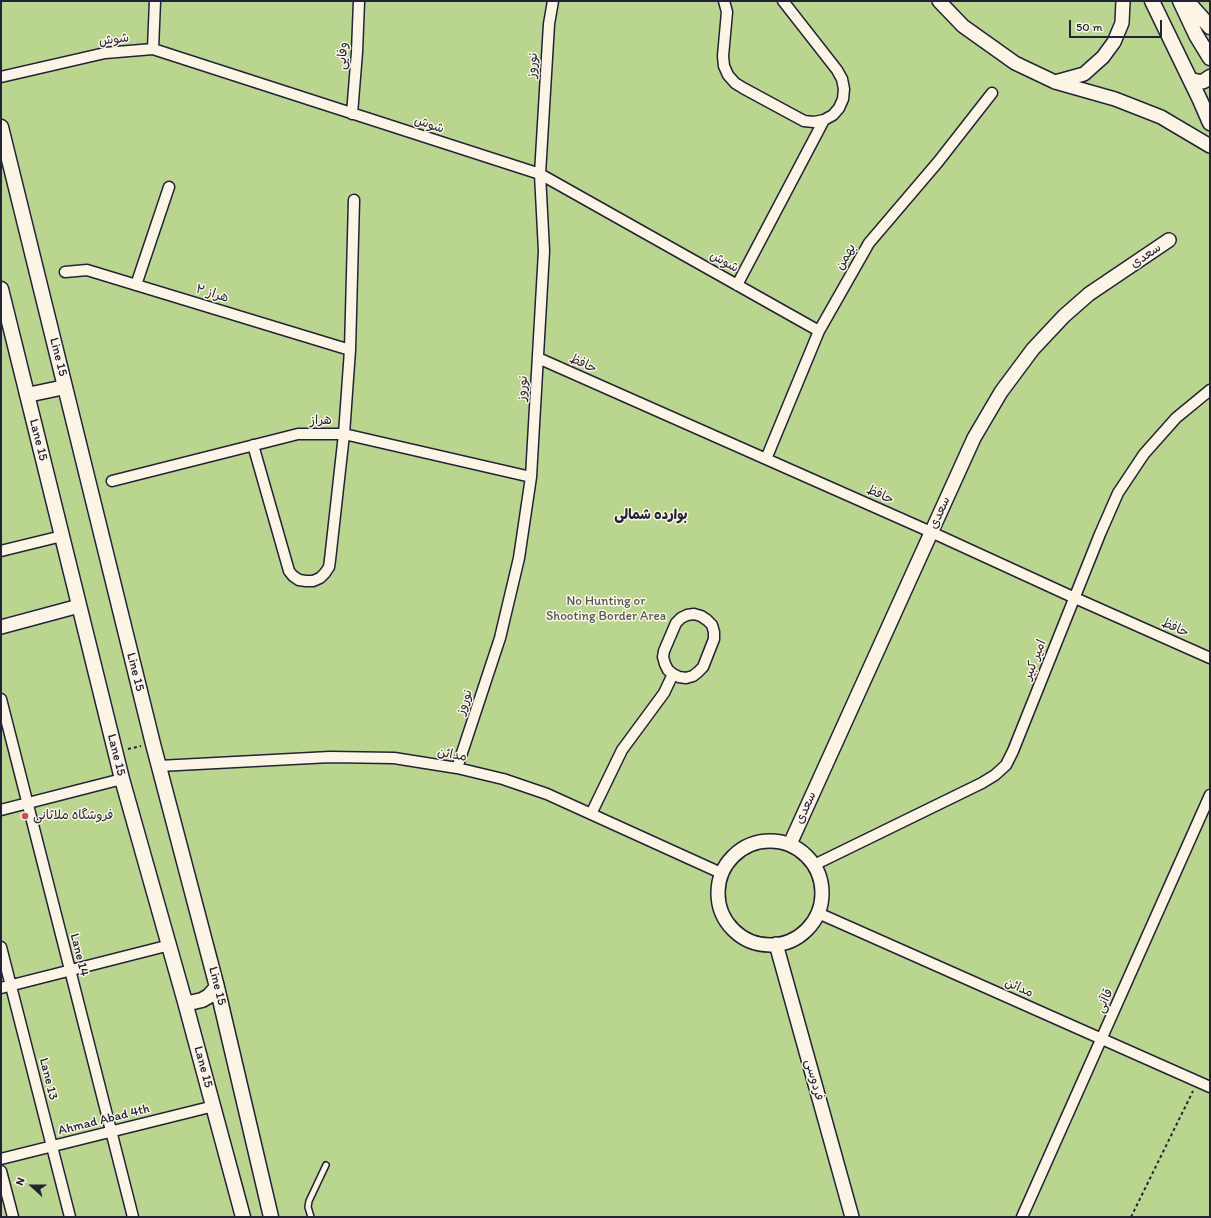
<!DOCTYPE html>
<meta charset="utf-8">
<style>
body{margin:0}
#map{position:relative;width:1211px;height:1218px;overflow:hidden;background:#fcf5e5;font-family:Itim,sans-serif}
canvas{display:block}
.frame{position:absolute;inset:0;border:2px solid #22223b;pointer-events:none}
.north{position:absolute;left:12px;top:1166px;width:40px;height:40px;-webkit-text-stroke:3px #fcf5e5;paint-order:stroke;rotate:291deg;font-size:11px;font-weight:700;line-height:16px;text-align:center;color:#22223b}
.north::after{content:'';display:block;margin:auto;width:14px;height:18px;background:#22223b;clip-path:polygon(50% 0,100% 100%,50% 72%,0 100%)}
.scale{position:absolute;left:1069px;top:20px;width:93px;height:18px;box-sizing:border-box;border:2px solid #22223b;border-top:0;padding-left:5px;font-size:12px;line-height:14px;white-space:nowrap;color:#22223b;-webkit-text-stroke:3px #fcf5e5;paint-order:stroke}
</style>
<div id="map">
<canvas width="1211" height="1218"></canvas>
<div class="frame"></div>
<div class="north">N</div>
<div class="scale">50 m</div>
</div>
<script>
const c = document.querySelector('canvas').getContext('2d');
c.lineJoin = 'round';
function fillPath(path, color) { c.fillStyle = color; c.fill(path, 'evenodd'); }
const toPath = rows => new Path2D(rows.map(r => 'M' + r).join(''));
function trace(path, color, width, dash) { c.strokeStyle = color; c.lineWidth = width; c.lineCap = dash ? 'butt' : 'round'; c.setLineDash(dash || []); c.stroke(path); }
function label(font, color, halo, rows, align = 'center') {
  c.font = font + ' Itim,"Playpen Sans Arabic",sans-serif'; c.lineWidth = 3; c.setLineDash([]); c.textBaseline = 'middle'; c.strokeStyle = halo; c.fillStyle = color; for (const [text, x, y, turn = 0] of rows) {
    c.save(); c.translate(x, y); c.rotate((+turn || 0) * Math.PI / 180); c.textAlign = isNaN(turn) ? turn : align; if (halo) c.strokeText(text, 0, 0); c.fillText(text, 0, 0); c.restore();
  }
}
const green = toPath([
 [1,1,1210,1,1210,1217,1,1217]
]);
const path = toPath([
 [128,749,141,746],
 [1131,1217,1193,1091]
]);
const service = toPath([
 [311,1217,308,1207,309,1201,326,1165]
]);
const minor = toPath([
 [724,1,727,12,723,56,724,66,728,75,735,83,743,88,804,121,814,122,824,120,833,115,839,108,843,99,844,89,842,79,837,70,783,1],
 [153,49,155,1],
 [1,77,105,53,153,49,540,174,819,331],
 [352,114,357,52,359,1],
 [65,272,87,270,350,350],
 [136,285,169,187],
 [737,285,824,120],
 [538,358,931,532,1075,598,1210,658],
 [253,445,289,571,293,576,299,580,306,581,313,581,320,578,325,573,329,567,330,560,344,434,350,350,354,200],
 [766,459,819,331,869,243,938,162,992,93],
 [112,481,298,434,344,434,531,477],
 [1,551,62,536],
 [694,614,701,616,707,620,712,625,714,632,714,639,703,667,698,672,693,676,686,678,679,677,673,674,668,670,665,664,663,657,664,651,676,623,681,618,687,615,694,614],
 [1,699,133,1217],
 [159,766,330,757,394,758,457,768,503,779,547,794,721,873],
 [457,768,500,638,519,558,531,477,544,251,540,174,549,24,553,1],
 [1,810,122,779],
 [591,814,622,750,664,693,673,674],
 [814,865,982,783,995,775,1006,765,1013,751,1100,534,1118,493,1144,454,1176,418,1210,390],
 [818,913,1210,1087],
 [1,947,70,1217],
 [1,988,170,945],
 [1,1159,214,1106],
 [1,1171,13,1217],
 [1022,1217,1210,795]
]);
const tertiary = toPath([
 [939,1,963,26,1015,63,1055,82,1115,99,1161,117,1210,146],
 [1055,82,1084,74,1103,57,1114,42,1122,23,1123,1],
 [1,627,79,606],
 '718 893a52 52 0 1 1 104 0a52 52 0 1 1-104 0Z',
 [790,844,974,438,1001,392,1033,349,1064,316,1089,294,1169,240],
 [776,944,852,1217]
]);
const secondary = toPath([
 [1152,1,1200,100,1210,123],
 [1180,1,1196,35,1210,58],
 [1187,1,1210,27],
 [1191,80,1200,82,1204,81,1210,77],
 [1,127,153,744,217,987,271,1217],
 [1,289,122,779,185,1002,243,1217],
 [27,395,65,387],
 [185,1002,189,1003,202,1000,209,996,217,987]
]);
const markers = [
 [25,816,4,"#d1495b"]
];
const streetNames = [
 ["شوش",114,40,-7],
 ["وفایی",343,56,-86],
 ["نوروز",533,65,-87],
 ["شوش",429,125,18],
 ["سعدی",1146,256,-34],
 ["بهمن",846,257,-61],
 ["شوش",724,262,29],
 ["هراز ۲",212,294,17],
 ["Line 15",58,357,76],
 ["حافظ",583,364,24],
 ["نوروز",523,388,-87],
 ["هراز",321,421],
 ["Lane 15",38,440,76],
 ["حافظ",880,495,24],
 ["سعدی",940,513,-66],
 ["حافظ",1175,628,24],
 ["امیر کبیر",1035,660,-68],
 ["Line 15",135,672,76],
 ["نوروز",465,702,-72],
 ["Lane 15",116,755,76],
 ["مدائن",452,755,10],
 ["سعدی",806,808,-66],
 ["Lane 14",79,955,76],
 ["Line 15",217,986,76],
 ["مدائن",1019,988,24],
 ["قاآنی",1105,1001,-66],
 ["Lane 15",203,1067,75],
 ["Lane 13",48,1079,76],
 ["فردوسی",814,1080,75],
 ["Ahmad Abad 4th",104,1120,-14]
];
const parkNames = [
 ["No Hunting or",606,602],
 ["Shooting Border Area",606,617]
];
const poiNames = [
 ["فروشگاه ملاثانی",33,816]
];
const neighbourhoodNames = [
 ["بوارده شمالی",651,515]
];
fillPath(green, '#bad68e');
trace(service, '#22223b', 8);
trace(minor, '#22223b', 13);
trace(tertiary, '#22223b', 16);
trace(secondary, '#22223b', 17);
trace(path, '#22223b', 2, [3, 3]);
trace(service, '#fcf5e5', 5);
trace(minor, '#fcf5e5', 10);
trace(tertiary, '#fcf5e5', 13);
trace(secondary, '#fcf5e5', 14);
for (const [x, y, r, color] of markers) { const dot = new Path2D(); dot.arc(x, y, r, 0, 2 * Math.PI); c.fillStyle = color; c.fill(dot); trace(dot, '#fcf5e5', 1.5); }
label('13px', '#22223b', '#fcf5e5', streetNames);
label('13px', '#505854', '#fcf5e5', parkNames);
label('13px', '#22223b', '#fcf5e5', poiNames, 'left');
label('bold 14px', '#22223b', '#fcf5e5', neighbourhoodNames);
</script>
